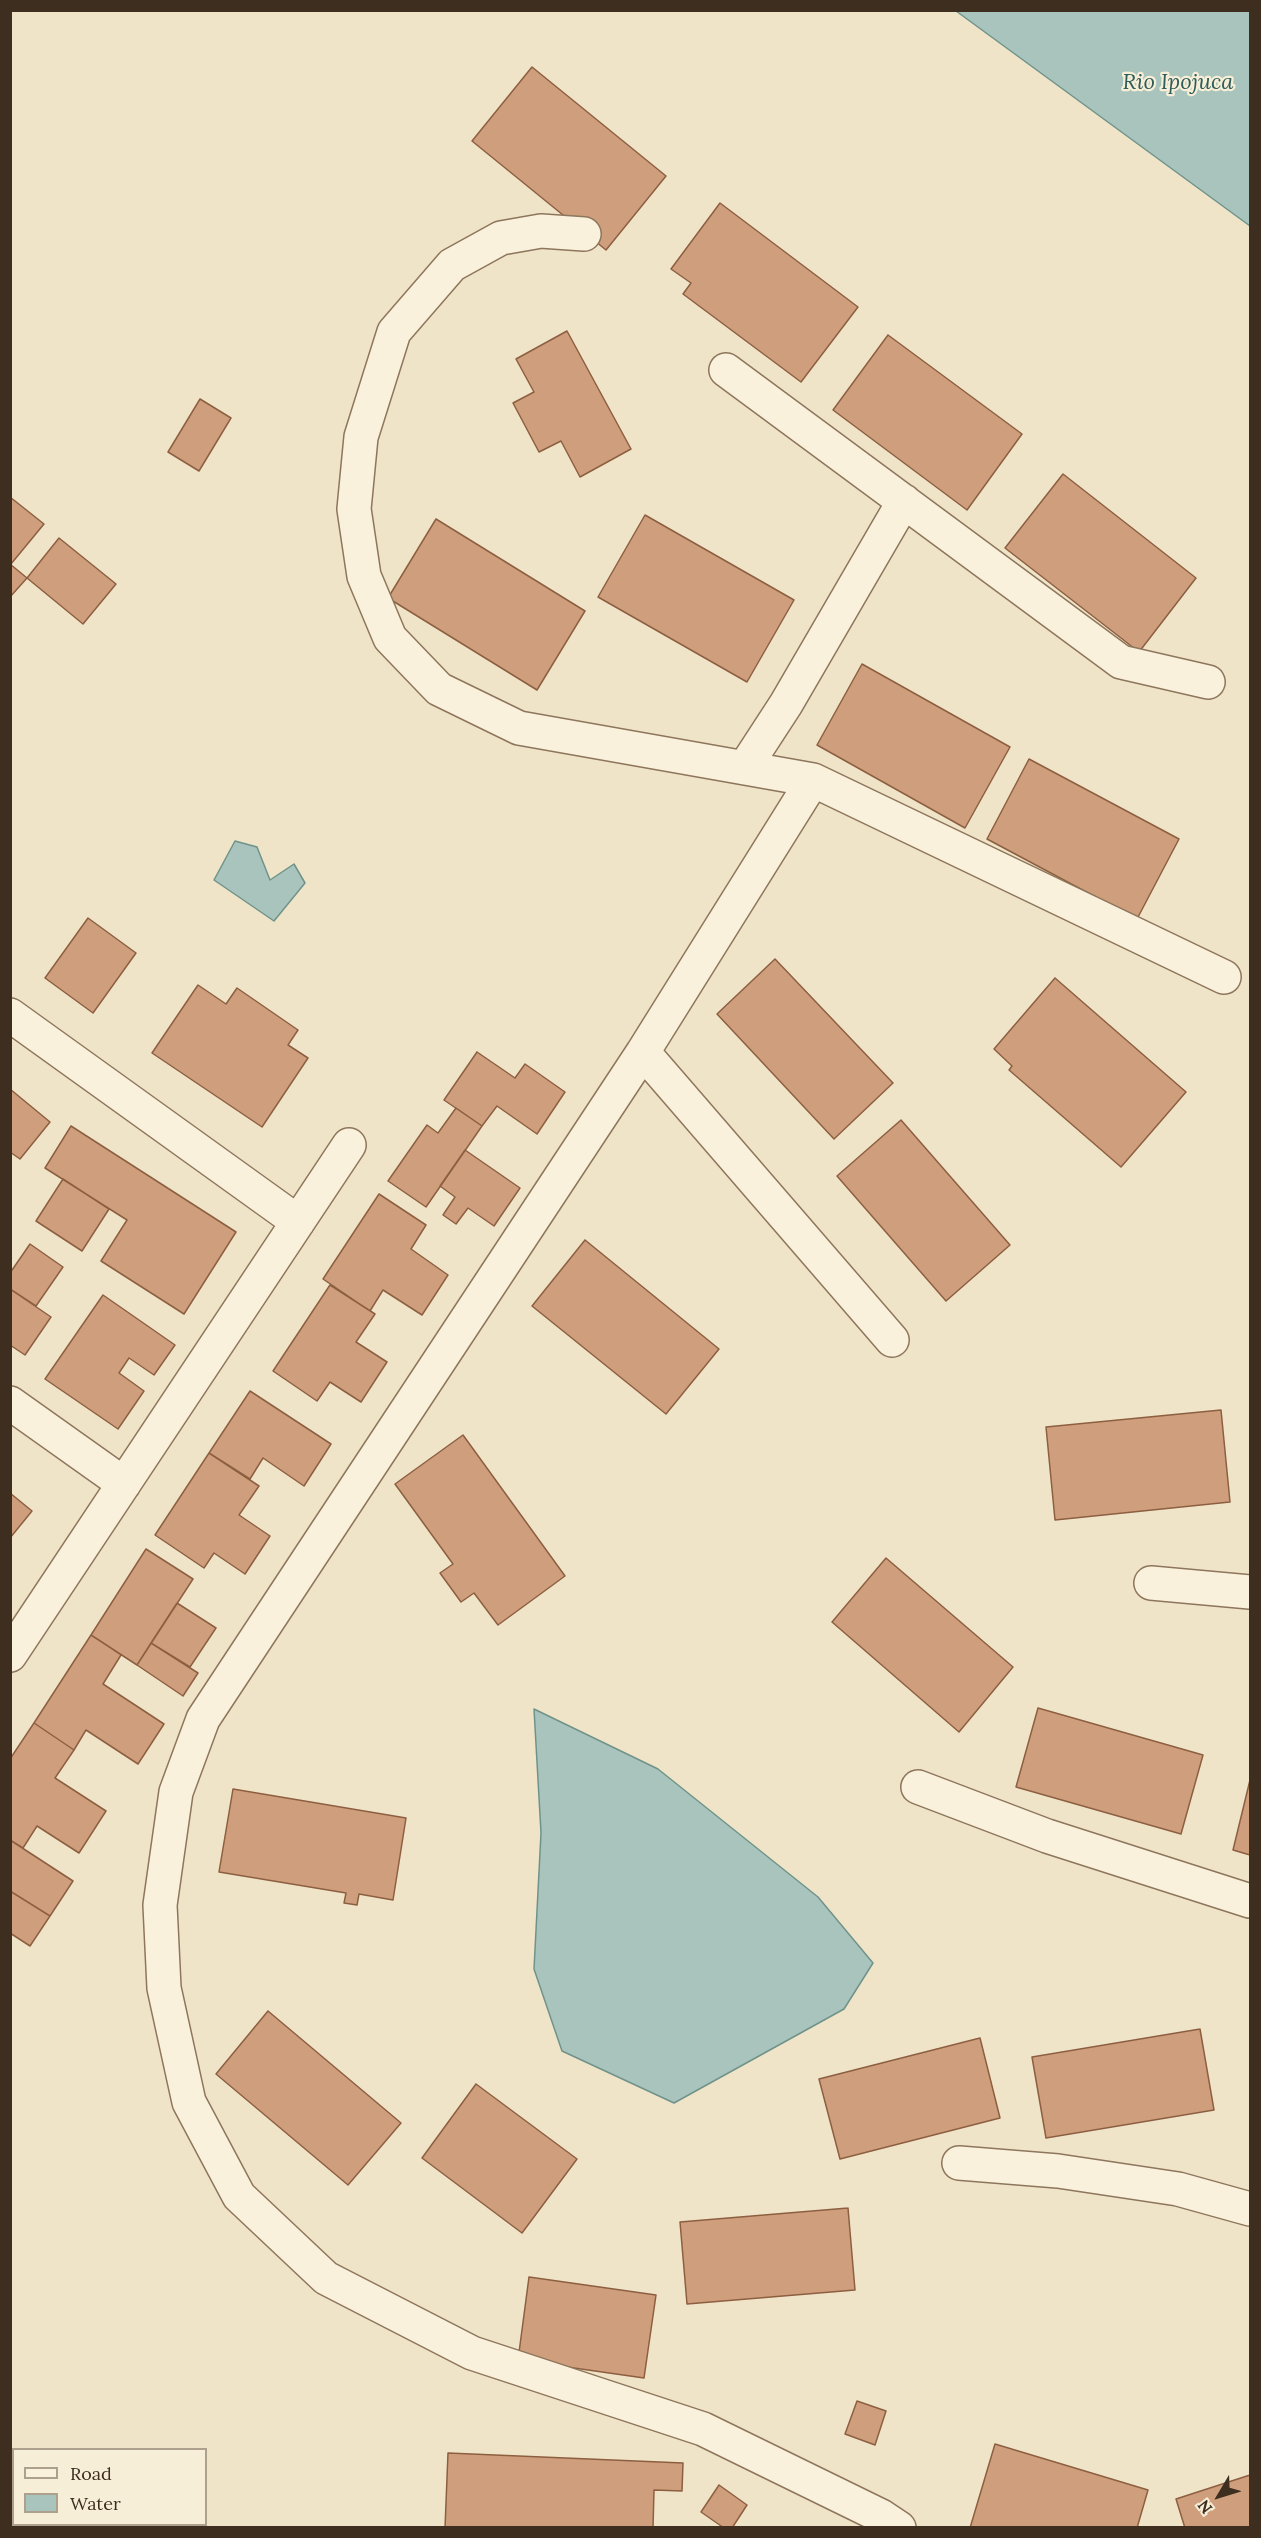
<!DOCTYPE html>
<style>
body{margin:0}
#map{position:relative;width:1261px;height:2538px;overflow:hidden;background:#f0e4c8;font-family:Lora,serif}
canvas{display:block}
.frame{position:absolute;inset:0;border:12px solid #3d2e20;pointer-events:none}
.legend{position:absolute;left:12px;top:2448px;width:195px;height:78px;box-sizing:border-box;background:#f7eed8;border:2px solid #ada18e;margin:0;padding:8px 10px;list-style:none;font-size:18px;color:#3d2e20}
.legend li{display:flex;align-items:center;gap:12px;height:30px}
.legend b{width:30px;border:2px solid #ada18e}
.north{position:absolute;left:1189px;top:2466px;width:60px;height:60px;-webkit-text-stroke:4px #f7eed8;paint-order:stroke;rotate:232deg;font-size:16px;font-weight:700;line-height:24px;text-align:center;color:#3d2e20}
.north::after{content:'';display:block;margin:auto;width:21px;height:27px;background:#3d2e20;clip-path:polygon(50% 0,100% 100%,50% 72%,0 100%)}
</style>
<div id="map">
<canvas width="1261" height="2538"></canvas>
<div class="frame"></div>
<ul class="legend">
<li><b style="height:8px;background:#faf1dc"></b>Road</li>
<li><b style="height:16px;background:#a9c4bc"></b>Water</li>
</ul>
<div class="north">N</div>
</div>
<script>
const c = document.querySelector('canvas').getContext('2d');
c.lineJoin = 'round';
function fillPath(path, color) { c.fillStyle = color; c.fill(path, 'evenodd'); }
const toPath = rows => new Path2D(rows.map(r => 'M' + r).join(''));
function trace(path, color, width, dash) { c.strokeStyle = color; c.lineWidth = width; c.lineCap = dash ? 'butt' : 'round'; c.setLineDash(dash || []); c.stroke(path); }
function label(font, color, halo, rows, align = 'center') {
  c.font = font + ' Lora,serif'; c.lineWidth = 4.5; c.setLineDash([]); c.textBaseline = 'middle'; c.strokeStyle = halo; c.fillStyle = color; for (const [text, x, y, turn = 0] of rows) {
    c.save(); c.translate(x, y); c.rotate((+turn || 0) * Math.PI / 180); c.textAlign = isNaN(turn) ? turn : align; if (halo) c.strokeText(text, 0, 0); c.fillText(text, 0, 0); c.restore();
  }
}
const water = toPath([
 [956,11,1250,11,1250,226,956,11],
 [235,841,257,847,270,880,294,864,305,883,274,921,214,880,235,841],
 [534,1709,658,1769,818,1897,873,1963,844,2009,674,2103,562,2051,534,1969,541,1833,534,1709]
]);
const building = toPath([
 [532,67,666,176,606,250,472,141,532,67],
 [720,203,858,307,801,382,683,294,691,283,671,269,720,203],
 [567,331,631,449,580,477,561,441,539,452,513,403,534,392,516,359,567,331],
 [888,335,1022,434,967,510,833,410,888,335],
 [200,399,231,418,199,471,168,452,200,399],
 [1063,474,1196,578,1139,652,1005,548,1063,474],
 [10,497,44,524,11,564,10,564,10,497],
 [645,515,794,600,747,682,598,597,645,515],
 [436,519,585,611,537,690,388,598,436,519],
 [59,538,116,584,83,624,27,578,59,538],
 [10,564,27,578,10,597,10,564],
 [862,664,1010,747,965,828,817,745,862,664],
 [1029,759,1179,839,1137,919,987,839,1029,759],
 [88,918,136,953,93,1013,45,978,88,918],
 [775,959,893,1083,834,1139,717,1014,775,959],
 [1055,978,1186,1092,1121,1167,1009,1070,1012,1066,994,1049,1055,978],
 [198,985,226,1004,237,988,298,1030,288,1045,308,1058,262,1127,152,1053,198,985],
 [477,1052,515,1078,525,1064,565,1092,537,1134,497,1106,482,1126,444,1100,477,1052],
 [10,1089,50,1122,20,1159,10,1152,10,1089],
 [456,1108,482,1126,426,1207,388,1181,427,1125,438,1133,456,1108],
 [901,1120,1010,1245,946,1301,837,1176,901,1120],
 [71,1126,236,1232,184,1314,101,1261,127,1220,45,1168,71,1126],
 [465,1150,520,1188,494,1226,468,1208,456,1224,443,1215,455,1197,440,1186,465,1150],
 [63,1179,109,1209,82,1251,36,1221,63,1179],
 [379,1194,426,1225,411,1249,448,1275,422,1315,383,1290,370,1311,323,1279,379,1194],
 [585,1240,719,1349,666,1414,532,1306,585,1240],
 [30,1244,63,1267,36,1306,10,1289,10,1273,30,1244],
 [330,1285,375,1314,356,1342,387,1362,361,1402,330,1382,317,1401,273,1371,330,1285],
 [10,1289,51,1317,25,1355,10,1345,10,1289],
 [103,1295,175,1345,154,1375,129,1358,119,1373,144,1391,118,1429,45,1379,103,1295],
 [250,1391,331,1444,304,1486,263,1458,250,1479,209,1453,250,1391],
 [1221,1410,1230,1502,1055,1520,1046,1427,1221,1410],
 [463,1435,565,1576,498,1625,474,1593,461,1602,440,1573,453,1564,395,1484,463,1435],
 [209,1453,259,1486,239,1515,270,1536,245,1574,214,1553,204,1568,155,1535,209,1453],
 [10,1493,32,1511,10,1538,10,1493],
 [146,1549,193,1579,137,1665,91,1635,146,1549],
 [886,1558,1013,1667,959,1732,832,1622,886,1558],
 [177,1603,216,1628,190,1667,151,1643,177,1603],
 [91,1635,121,1655,103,1684,164,1724,138,1764,86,1730,74,1750,34,1723,91,1635],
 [151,1643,198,1673,183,1696,137,1665,151,1643],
 [1038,1708,1203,1755,1181,1834,1016,1787,1038,1708],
 [34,1723,74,1750,55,1778,106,1811,79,1853,37,1826,23,1848,10,1840,10,1759,34,1723],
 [1250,1780,1250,1855,1233,1850,1250,1780],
 [233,1789,406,1818,393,1900,359,1894,357,1905,344,1903,346,1893,219,1872,233,1789],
 [10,1840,73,1881,50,1916,10,1891,10,1840],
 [10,1891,50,1916,30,1946,10,1933,10,1891],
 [268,2011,401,2123,348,2185,216,2074,268,2011],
 [1200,2029,1214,2110,1046,2138,1032,2057,1200,2029],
 [980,2038,1000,2118,840,2159,819,2079,980,2038],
 [476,2084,577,2159,522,2233,422,2158,476,2084],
 [848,2208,855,2290,687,2304,680,2222,848,2208],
 [529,2277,656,2295,644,2378,518,2360,529,2277],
 [857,2401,886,2411,875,2445,845,2434,857,2401],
 [995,2444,1148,2490,1137,2528,970,2528,995,2444],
 [448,2453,683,2463,682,2491,654,2490,653,2528,445,2528,448,2453],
 [1250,2475,1250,2528,1185,2528,1176,2499,1250,2475],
 [719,2485,747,2505,732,2528,724,2528,701,2512,719,2485]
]);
const minor = toPath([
 [584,234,541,231,501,238,452,265,394,332,361,437,354,509,364,576,390,638,439,689,519,728,813,780],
 [726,370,1121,662,1208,682],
 [745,767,786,704,904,501],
 [10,1015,298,1222],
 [643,1052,892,1340],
 [10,1403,124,1484],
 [1151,1583,1250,1592],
 [10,1655,349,1145],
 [918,1787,1047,1836,1250,1901],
 [959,2163,1058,2171,1178,2189,1250,2209],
 [899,2528,881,2516,703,2429,472,2353,326,2278,239,2196,189,2102,164,1988,160,1905,176,1792,203,1719,643,1052,813,780,1224,977]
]);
const waterNames = [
 ["Rio Ipojuca",1178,83]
];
fillPath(water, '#a9c4bc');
trace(water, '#6f938a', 1.5);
fillPath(building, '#cf9f7d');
trace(building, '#8d5f41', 1.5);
trace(minor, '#8d765c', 36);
trace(minor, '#faf1dc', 33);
label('italic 22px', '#2f5d5a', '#f7eed8', waterNames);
</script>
